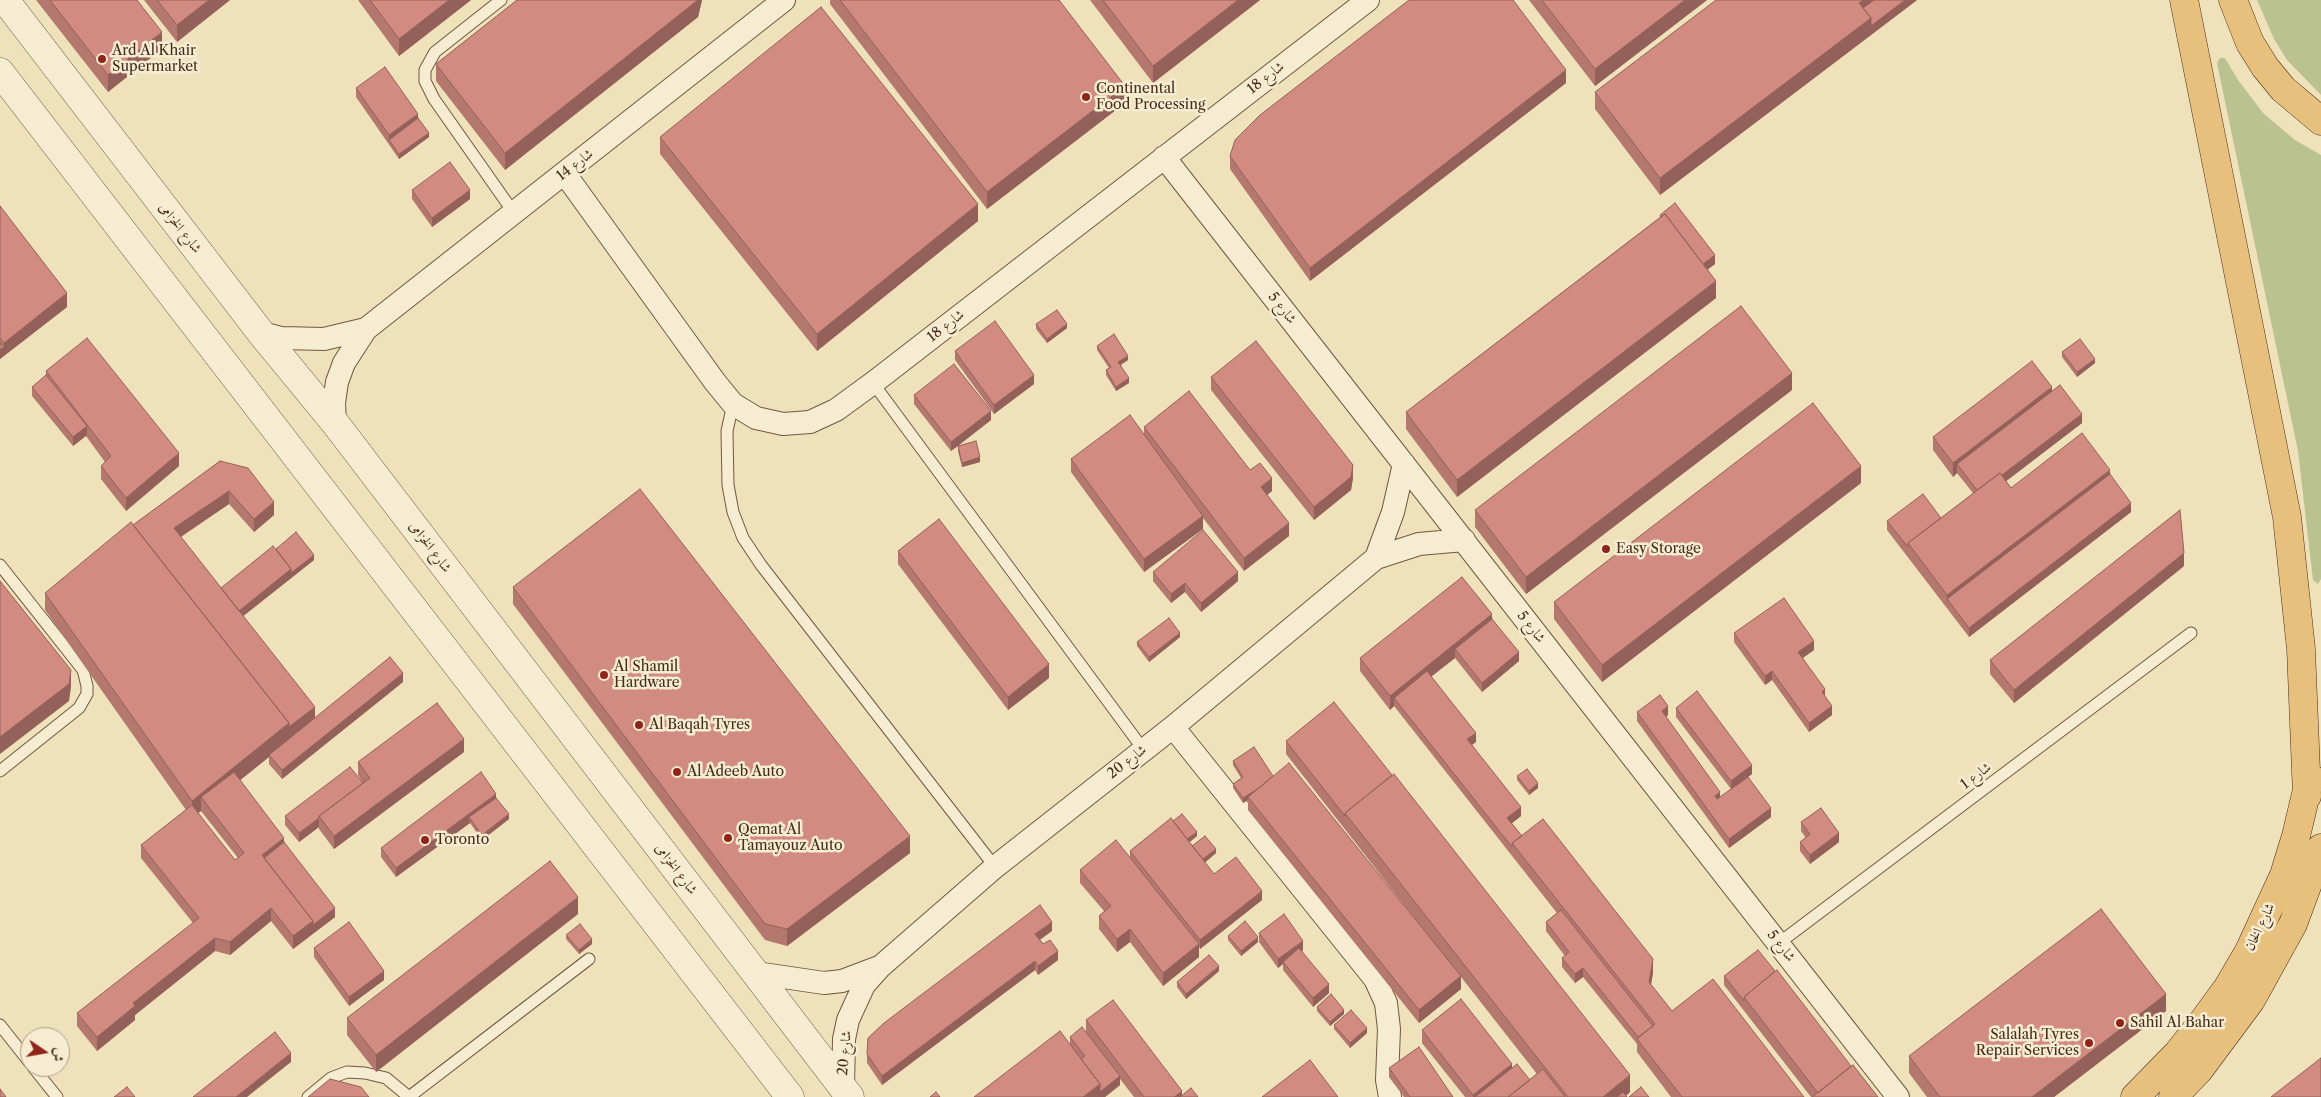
<!DOCTYPE html>
<meta charset="utf-8">
<style>
body{margin:0}
#map{position:relative;width:2321px;height:1097px;overflow:hidden;background:#efe1ba;font-family:"Libre Caslon Text",Amiri,serif}
canvas{display:block}
.north{position:absolute;left:20px;top:1027px;width:50px;height:50px;box-sizing:border-box;background:#f5ecd2;border:1px solid #af9f88;border-radius:50%;rotate:102deg;font-size:14px;font-weight:700;line-height:20px;text-align:center;color:#452b18}
.north::after{content:'';display:block;margin:auto;width:18px;height:22px;background:#8f2418;clip-path:polygon(50% 0,100% 100%,50% 72%,0 100%)}
</style>
<div id="map">
<canvas width="2321" height="1097"></canvas>
<div class="north">ش</div>
</div>
<script>
const c = document.querySelector('canvas').getContext('2d');
c.lineJoin = 'round';
function fillPath(path, color) { c.fillStyle = color; c.fill(path, 'evenodd'); }
const toPath = rows => new Path2D(rows.map(r => 'M' + r).join(''));
function trace(path, color, width, dash) { c.strokeStyle = color; c.lineWidth = width; c.lineCap = dash ? 'butt' : 'round'; c.setLineDash(dash || []); c.stroke(path); }
function label(font, color, halo, rows, align = 'center') {
  c.font = font + ' "Libre Caslon Text",Amiri,serif'; c.lineWidth = 5; c.setLineDash([]); c.textBaseline = 'middle'; c.strokeStyle = halo; c.fillStyle = color; for (const [text, x, y, turn = 0] of rows) {
    c.save(); c.translate(x, y); c.rotate((+turn || 0) * Math.PI / 180); c.textAlign = isNaN(turn) ? turn : align; if (halo) c.strokeText(text, 0, 0); c.fillText(text, 0, 0); c.restore();
  }
}
const green = toPath([
 [2257,0,2321,0,2321,95,2287,60,2274,39],
 [2220,58,2225,58,2238,80,2263,113,2295,140,2321,155,2321,579,2318,584,2313,580,2298,451,2217,63]
]);
const service = toPath([
 [501,0,435,52,425,70,425,81,434,99,514,213],
 [873,383,1143,749],
 [733,404,727,431,728,485,733,512,743,538,761,565,995,867],
 [0,565,83,670,87,686,87,694,79,708,0,771],
 [1779,943,2191,633],
 [0,1025,30,1063],
 [33,1067,57,1097],
 [308,1097,331,1078,347,1072,365,1073,386,1078,409,1097],
 [409,1097,589,959]
]);
const minor = toPath([
 [1164,157,1898,1097],
 [565,174,715,382,733,404,756,418,783,424,810,422,836,410,873,383,1368,0],
 [261,333,281,338,324,339,366,329],
 [335,423,334,403,337,382,344,363,366,329,784,0],
 [1376,558,1393,512,1404,464],
 [1173,727,1375,979,1386,1003,1389,1029,1387,1080,1390,1097],
 [756,973,824,983,842,981,879,967],
 [843,1087,844,1039,848,1020,864,985,880,967,995,867,1173,727,1376,558,1419,544,1464,540]
]);
const tertiary = toPath([
 [5,0,261,333,335,423,850,1097],
 [0,72,790,1097]
]);
const primary = toPath([
 [2184,0,2287,517,2301,649,2307,796],
 [2233,0,2250,43,2265,67,2283,89,2321,121],
 [2135,1097,2178,1053,2204,1020,2228,987,2249,951,2284,875,2296,836,2310,777],
 [2173,1097,2199,1070,2251,1000,2293,924,2321,848]
]);
const wall = toPath([
 [36,0,137,0,162,49,108,92],
 [144,0,230,0,177,42],
 [358,0,471,0,399,56],
 [517,0,702,0,698,17,505,170,436,81,436,64],
 [830,0,1059,0,1125,103,987,209,830,4],
 [1090,0,1260,0,1153,83],
 [1529,0,1707,0,1595,86],
 [1917,0,1660,195,1595,109,1595,92],
 [1566,83,1310,281,1230,169,1230,156],
 [356,88,418,118,429,137,399,159,356,97],
 [660,137,978,221,817,351,660,154],
 [412,190,470,199,432,227,412,199],
 [0,206,67,307,0,359],
 [1660,215,1715,264,1708,269,1716,298,1457,497,1406,429,1406,412,1660,217],
 [1036,324,1067,328,1047,343,1036,329],
 [1097,346,1128,360,1121,365,1129,383,1116,391,1106,375,1106,370,1109,368,1097,350],
 [955,351,1034,384,994,414,955,360],
 [2062,352,2095,363,2077,377,2062,357],
 [46,371,179,466,126,511,101,479,101,466,105,462,86,436,73,446,32,396,32,387,46,375],
 [1211,377,1353,478,1351,490,1314,520,1211,390],
 [1792,390,1526,594,1475,527,1475,510],
 [2052,391,2082,423,2006,481,2011,488,2110,474,2131,512,1969,637,1887,530,1887,521,1941,518,1973,493,1957,473,1953,477,1933,450,1933,437],
 [914,395,991,420,958,446,980,462,962,467,958,451,958,446,951,451,914,404],
 [1144,427,1250,470,1272,491,1267,495,1289,536,1244,571,1203,518,1203,529,1144,572,1071,472,1071,459,1144,433],
 [220,461,274,515,254,532,229,504,181,537,221,588,276,549,314,560,243,616,315,718,403,682,282,779,269,764,269,757,240,780,284,842,335,917,293,949,271,921,230,955,215,951,135,1015,135,1020,97,1051,77,1026,77,1013,193,923,141,858,141,845,186,810,45,610,45,593,133,525],
 [201,811,238,858,235,860,198,813],
 [1861,483,1602,682,1554,619,1554,602],
 [898,551,1049,678,1008,710,898,564],
 [2184,566,2014,703,1990,674,1990,660],
 [1153,572,1238,581,1201,612,1185,592,1171,603,1153,581],
 [513,587,910,853,787,946,765,940,513,604],
 [1492,619,1519,661,1482,692,1455,658,1431,676,1476,742,1472,745,1521,816,1512,823,1522,836,1653,973,1651,985,1672,1011,1804,1097,1671,1097,1637,1052,1637,1044,1583,977,1575,983,1562,967,1562,958,1565,956,1546,931,1546,922,1557,913,1394,706,1390,710,1360,671,1360,658],
 [1734,633,1814,650,1803,658,1825,696,1832,715,1809,732,1772,680,1765,685,1734,642],
 [1180,637,1149,662,1137,646,1137,642],
 [1676,708,1752,774,1748,777,1771,817,1729,848,1637,721,1637,712,1668,715,1666,717,1720,798,1731,789,1676,717],
 [1286,741,1630,1092,1626,1096,1627,1097,1465,1097,1422,1043,1422,1030,1512,1068,1530,1080,1537,1074,1461,977,1461,989,1419,1023,1248,810,1248,800,1243,803,1233,788,1233,784,1241,778,1233,765,1233,761,1273,776,1426,933,1286,754],
 [464,752,334,849,319,829,319,827,299,842,285,825,285,816,363,783,358,775,358,762],
 [1517,776,1538,788,1529,795,1517,780],
 [496,798,509,819,482,840,470,823,396,877,381,857,381,848],
 [1173,821,1197,836,1189,842,1192,846,1216,853,1205,862,1214,874,1262,900,1200,949,1199,947,1199,957,1163,986,1130,942,1117,952,1099,929,1099,916,1104,911,1080,883,1080,870,1130,857,1130,851],
 [1801,822,1839,842,1810,864,1800,851,1800,842,1806,838,1801,831],
 [578,914,376,1072,347,1035,347,1018],
 [1052,931,1040,940,1058,960,1038,975,1035,970,882,1085,867,1063,867,1054],
 [1259,933,1303,950,1302,951,1329,993,1313,1007,1283,970,1283,964,1278,968,1259,942],
 [566,935,592,944,579,954,566,939],
 [1228,936,1258,942,1241,956,1228,940],
 [314,948,384,980,349,1006,314,957],
 [1219,971,1186,999,1177,987,1177,982],
 [1724,976,1851,1066,1878,1097,1811,1097,1724,985],
 [1317,1007,1344,1014,1330,1026,1317,1011],
 [2166,1011,2054,1097,1927,1097,1909,1073,1909,1056],
 [1086,1020,1182,1095,1198,1097,1134,1097,1120,1079,1120,1085,1105,1097,974,1097,1070,1044,1070,1037,1086,1031],
 [1334,1025,1367,1033,1350,1048,1334,1029],
 [1389,1068,1453,1097,1404,1097,1389,1077]
]);
const shadedWall = toPath([
 [209,0,230,0,177,42,177,25],
 [449,0,471,0,399,56,399,39],
 [698,0,702,0,698,17,505,170,505,153],
 [1238,0,1260,0,1153,83,1153,66],
 [1685,0,1707,0,1595,86,1595,69],
 [1863,0,1882,0,1864,17,1859,3],
 [1905,0,1917,0,1871,35,1871,26],
 [1871,18,1871,35,1660,195,1660,178],
 [162,32,162,49,108,92,108,75],
 [1566,70,1566,83,1310,281,1310,268],
 [1125,86,1125,103,987,209,987,192],
 [418,114,418,123,389,140,389,144,389,135],
 [429,133,429,137,399,159,399,154],
 [470,190,470,199,432,227,432,218],
 [978,204,978,221,817,351,817,334],
 [1715,255,1715,264,1699,276,1699,267],
 [1716,281,1716,298,1457,497,1457,480],
 [67,293,67,307,0,359,0,350,4,347,4,343],
 [1067,324,1067,328,1047,343,1047,339],
 [1128,356,1128,360,1118,366,1118,362],
 [2095,359,2095,363,2077,377,2077,372],
 [1792,373,1792,390,1526,594,1526,577],
 [1034,375,1034,384,994,414,994,405],
 [1129,378,1129,383,1116,391,1116,387],
 [2052,387,2052,400,1957,464,1957,473,1953,477,1953,463],
 [991,411,991,420,951,451,951,442],
 [2082,414,2082,423,1979,502,1979,493],
 [87,426,87,435,73,446,73,437],
 [179,453,179,466,126,511,126,498],
 [980,457,980,462,962,467,962,463],
 [1353,465,1353,478,1351,490,1314,520,1314,507],
 [1861,466,1861,483,1602,682,1602,665],
 [2110,470,2110,483,1947,599,1947,595],
 [1272,478,1272,491,1261,500,1261,487],
 [229,491,229,504,174,541,174,528],
 [274,502,274,515,254,532,254,519],
 [2131,503,2131,512,1969,637,1969,628],
 [1203,516,1203,529,1144,572,1144,559],
 [1289,523,1289,536,1244,571,1244,558],
 [2184,553,2184,566,2014,703,2014,690],
 [314,555,314,560,237,621,237,612,291,569],
 [1238,572,1238,581,1201,612,1201,603],
 [1185,583,1185,592,1171,603,1171,594],
 [1492,614,1492,628,1455,649,1455,658,1398,703,1394,698,1394,706,1390,710,1390,696],
 [1180,633,1180,637,1149,662,1149,657],
 [1814,641,1814,650,1798,661,1798,652],
 [1519,652,1519,661,1482,692,1482,683],
 [1049,664,1049,678,1008,710,1008,697],
 [71,670,71,687,69,701,0,754,0,737],
 [1772,671,1772,680,1765,685,1765,676],
 [403,673,403,682,282,779,282,770],
 [1825,689,1825,698,1822,692],
 [1668,706,1668,715,1662,720,1662,711],
 [1832,706,1832,715,1809,732,1809,723],
 [315,707,315,720,269,755,269,757,208,806,201,797,201,811,192,818,192,801,289,723],
 [1476,733,1476,742,1467,748,1467,739],
 [464,739,464,752,334,849,334,836],
 [1752,765,1752,774,1731,790,1731,781],
 [1274,778,1248,797,1248,800,1243,803,1243,798],
 [1538,783,1538,788,1529,795,1529,791],
 [1720,792,1720,801,1715,805,1715,796],
 [496,794,496,803,469,817,470,823,396,877,396,868],
 [1521,807,1521,816,1507,827,1507,818],
 [1771,808,1771,817,1729,848,1729,839],
 [509,814,509,819,482,840,482,835],
 [319,818,319,827,299,842,299,833],
 [1197,832,1197,836,1185,846,1185,841],
 [1839,833,1839,842,1810,864,1810,855],
 [910,836,910,853,787,946,787,929],
 [284,838,284,851,266,865,262,855],
 [1216,849,1216,853,1201,866,1201,861],
 [1262,891,1262,900,1200,949,1200,940],
 [578,897,578,914,376,1072,376,1055],
 [271,908,271,921,230,955,230,942],
 [335,908,335,917,293,949,293,936,313,921],
 [1052,922,1052,931,1035,943,1035,934],
 [1130,929,1130,942,1117,952,1117,939],
 [1258,937,1258,942,1241,956,1241,951],
 [215,938,215,951,135,1015,135,1020,97,1051,97,1037,133,1003],
 [592,939,592,944,579,954,579,950],
 [1303,941,1303,950,1284,963,1283,962,1283,964,1278,968,1278,959],
 [1199,944,1199,957,1163,986,1163,973],
 [1058,951,1058,960,1038,975,1038,966],
 [1653,959,1653,973,1649,995,1649,982],
 [1035,961,1035,970,882,1085,882,1076],
 [1219,966,1219,971,1186,999,1186,994],
 [1583,968,1583,977,1575,983,1575,974],
 [384,971,384,980,349,1006,349,997],
 [1461,976,1461,989,1419,1023,1419,1010],
 [1329,984,1329,993,1313,1007,1313,998],
 [2166,994,2166,1011,2054,1097,2032,1097],
 [1344,1010,1344,1014,1330,1026,1330,1022],
 [1367,1028,1367,1033,1350,1048,1350,1043],
 [291,1053,291,1062,247,1097,236,1097],
 [1512,1064,1512,1077,1487,1097,1473,1097,1473,1095],
 [1630,1075,1630,1092,1624,1097,1603,1097],
 [1120,1076,1120,1085,1105,1097,1083,1097,1100,1084],
 [1182,1091,1182,1097,1174,1097]
]);
const building = toPath([
 [50,0,137,0,162,32,108,75,50,0],
 [157,0,209,0,177,25,157,0],
 [370,0,449,0,399,39,370,0],
 [517,0,698,0,505,153,436,64,517,0],
 [840,0,1059,0,1125,86,987,192,840,0],
 [1103,0,1238,0,1153,66,1103,0],
 [1409,0,1513,0,1566,70,1310,268,1230,156,1235,140,1260,115,1409,0],
 [1542,0,1685,0,1595,69,1542,0],
 [1716,0,1863,0,1859,3,1871,18,1660,178,1595,92,1716,0],
 [1874,0,1905,0,1871,26,1871,18,1863,8,1874,0],
 [821,7,978,204,817,334,660,137,821,7],
 [385,67,418,114,389,135,356,88,385,67],
 [418,118,429,133,399,154,389,140,418,118],
 [450,162,470,190,432,218,412,190,450,162],
 [1675,203,1715,255,1703,264,1665,214,1661,217,1660,215,1675,203],
 [0,206,67,293,4,343,0,338,0,206],
 [1665,214,1716,281,1457,480,1406,412,1665,214],
 [1741,306,1792,373,1526,577,1475,510,1741,306],
 [1057,310,1067,324,1047,339,1036,324,1057,310],
 [995,321,1034,375,994,405,955,351,995,321],
 [1114,334,1128,356,1118,362,1129,378,1116,387,1106,370,1111,367,1097,346,1114,334],
 [87,338,179,453,126,498,101,466,111,456,46,371,87,338],
 [2080,339,2095,359,2077,372,2062,352,2080,339],
 [1256,341,1353,465,1351,477,1314,507,1211,377,1256,341],
 [0,343,4,347,0,350,0,343],
 [2032,361,2052,387,1953,463,1933,437,2032,361],
 [954,364,991,411,951,442,914,395,954,364],
 [46,375,87,426,73,437,32,387,46,375],
 [2060,385,2082,414,2002,475,2000,473,1977,490,1957,464,2060,385],
 [1189,391,1250,470,1260,463,1272,478,1261,487,1289,523,1244,558,1144,427,1189,391],
 [1813,403,1861,466,1602,665,1554,602,1813,403],
 [1130,415,1203,516,1144,559,1071,459,1130,415],
 [2082,433,2110,470,1947,595,1908,543,2000,473,2011,488,2082,433],
 [976,441,980,457,962,463,958,446,976,441],
 [220,461,248,468,274,502,254,519,229,491,174,528,315,707,289,727,289,723,133,525,220,461],
 [2110,474,2131,503,1969,628,1947,599,2110,474],
 [640,489,910,836,787,929,765,924,513,587,640,489],
 [1923,494,1941,518,1908,543,1908,547,1887,521,1923,494],
 [2180,510,2184,553,2014,690,1990,660,2180,510],
 [939,519,1049,664,1008,697,898,551,939,519],
 [131,522,289,723,192,801,45,593,131,522],
 [1203,530,1238,572,1201,603,1185,583,1171,594,1153,572,1203,530],
 [296,532,314,555,291,573,291,569,276,549,296,532],
 [273,546,291,569,239,611,221,588,273,546],
 [1462,577,1492,614,1390,696,1360,658,1462,577],
 [0,581,71,670,69,684,0,737,0,581],
 [1784,598,1814,641,1798,652,1825,689,1822,692,1832,706,1809,723,1772,671,1765,676,1734,633,1784,598],
 [1169,618,1180,633,1149,657,1137,642,1169,618],
 [1492,619,1519,652,1482,683,1455,649,1492,619],
 [390,657,403,673,282,770,269,755,390,657],
 [1427,671,1476,733,1467,739,1521,807,1507,818,1522,836,1512,843,1512,847,1394,698,1427,671],
 [1697,691,1752,765,1731,781,1676,708,1697,691],
 [1660,695,1668,706,1662,711,1720,792,1715,796,1717,799,1748,777,1771,808,1729,839,1637,712,1660,695],
 [1334,702,1392,775,1345,813,1345,816,1286,741,1334,702],
 [437,703,464,739,334,836,319,816,370,778,358,762,437,703],
 [1254,747,1273,776,1259,788,1243,798,1233,784,1243,777,1233,761,1254,747],
 [1289,763,1461,976,1419,1010,1248,797,1289,763],
 [350,767,363,783,319,816,319,818,299,833,285,816,350,767],
 [1527,769,1538,783,1529,791,1517,776,1527,769],
 [234,772,284,838,262,855,313,921,293,936,271,908,230,942,215,938,133,1003,135,1006,97,1037,77,1013,199,918,141,845,192,805,235,860,244,853,201,797,234,772],
 [481,772,496,794,396,868,381,848,481,772],
 [1394,774,1630,1075,1603,1097,1568,1097,1345,813,1394,774],
 [496,798,509,814,482,835,469,817,496,798],
 [1821,808,1839,833,1810,855,1800,842,1810,834,1801,822,1821,808],
 [1182,814,1197,832,1187,839,1173,821,1182,814],
 [1171,818,1214,874,1236,857,1262,891,1200,940,1130,851,1171,818],
 [1543,819,1653,959,1649,982,1672,1011,1713,979,1804,1097,1682,1097,1637,1039,1655,1024,1512,843,1543,819],
 [1205,836,1216,849,1203,859,1192,846,1205,836],
 [1116,840,1199,944,1163,973,1130,929,1117,939,1099,916,1111,906,1080,870,1116,840],
 [284,842,335,908,313,925,313,921,264,858,284,842],
 [550,861,578,897,376,1055,347,1018,550,861],
 [1040,905,1052,922,1035,934,1043,944,1050,940,1058,951,1038,966,1035,961,882,1076,867,1054,868,1038,884,1023,1040,905],
 [2101,909,2166,994,2032,1097,1940,1097,1909,1056,2101,909],
 [1561,910,1653,1026,1638,1037,1583,968,1575,974,1562,958,1569,952,1546,922,1561,910],
 [1284,914,1303,941,1278,959,1259,933,1284,914],
 [1245,921,1258,937,1241,951,1228,936,1245,921],
 [349,922,384,971,349,997,314,948,349,922],
 [580,924,592,939,579,950,566,935,580,924],
 [1299,948,1329,984,1313,998,1283,962,1299,948],
 [1758,950,1775,971,1744,997,1744,1001,1724,976,1758,950],
 [1209,955,1219,966,1186,994,1177,982,1209,955],
 [1777,970,1851,1066,1818,1093,1744,997,1777,970],
 [1331,994,1344,1010,1330,1022,1317,1007,1331,994],
 [1461,999,1512,1064,1473,1095,1422,1030,1461,999],
 [1113,1000,1182,1091,1174,1097,1144,1097,1086,1020,1113,1000],
 [1351,1010,1367,1028,1350,1043,1334,1025,1351,1010],
 [1082,1027,1120,1076,1100,1092,1100,1084,1081,1059,1085,1056,1070,1037,1082,1027],
 [1060,1031,1100,1084,1083,1097,974,1097,1060,1031],
 [275,1032,291,1053,236,1097,193,1097,275,1032],
 [1419,1047,1453,1097,1410,1097,1389,1068,1419,1047],
 [2321,1058,2321,1097,2271,1097,2321,1058],
 [1310,1060,1338,1097,1262,1097,1310,1060],
 [1517,1064,1530,1080,1508,1097,1475,1097,1517,1064],
 [1853,1065,1878,1097,1812,1097,1853,1065],
 [1543,1069,1565,1097,1508,1097,1543,1069],
 [330,1079,361,1087,369,1097,308,1097,330,1079],
 [127,1087,135,1097,114,1097,127,1087],
 [1641,1087,1649,1097,1629,1097,1641,1087],
 [1191,1088,1198,1097,1180,1097,1191,1088],
 [0,1089,6,1097,0,1097,0,1089],
 [936,1092,940,1097,930,1097,936,1092],
 [1623,1092,1627,1097,1617,1097,1623,1092]
]);
const markers = [
 [102,59,5,"#8f2418"],
 [1086,97,5,"#8f2418"],
 [1606,549,5,"#8f2418"],
 [604,675,5,"#8f2418"],
 [639,725,5,"#8f2418"],
 [677,772,5,"#8f2418"],
 [728,838,5,"#8f2418"],
 [425,840,5,"#8f2418"],
 [2120,1023,5,"#8f2418"],
 [2089,1043,5,"#8f2418"]
];
const poiNames = [
 ["Ard Al Khair",112,51],
 ["Supermarket",112,67],
 ["Continental",1096,89],
 ["Food Processing",1096,105],
 ["Easy Storage",1616,549],
 ["Al Shamil",614,667],
 ["Hardware",614,683],
 ["Al Baqah Tyres",649,725],
 ["Al Adeeb Auto",687,772],
 ["Qemat Al",738,830],
 ["Tamayouz Auto",738,846],
 ["Toronto",435,840],
 ["Sahil Al Bahar",2130,1023],
 ["Salalah Tyres",2079,1035,"right"],
 ["Repair Services",2079,1051,"right"]
];
const streetNames = [
 ["شارع 18",1266,78,-38],
 ["شارع 14",575,165,-38],
 ["شارع الخزامى",180,228,52],
 ["شارع 5",1282,308,52],
 ["شارع 18",946,326,-38],
 ["شارع الخزامى",430,547,53],
 ["شارع 5",1531,627,52],
 ["شارع 20",1127,762,-38],
 ["شارع 1",1976,776,-37],
 ["شارع الخزامى",676,869,53],
 ["شارع الخان",2260,927,-64],
 ["شارع 5",1781,946,52],
 ["شارع 20",845,1053,-85]
];
fillPath(green, '#bac28f');
trace(service, '#705840', 13);
trace(minor, '#705840', 24);
trace(tertiary, '#705840', 29);
trace(primary, '#452b18', 29);
trace(service, '#f5ecd2', 11);
trace(minor, '#f5ecd2', 22);
trace(tertiary, '#f5ecd2', 28);
trace(primary, '#e8c07d', 28);
fillPath(wall, '#b5786e');
fillPath(shadedWall, '#93615a');
fillPath(building, '#d28b80');
trace(building, '#93615a', 1);
for (const [x, y, r, color] of markers) { const dot = new Path2D(); dot.arc(x, y, r, 0, 2 * Math.PI); c.fillStyle = color; c.fill(dot); trace(dot, '#f5ecd2', 2); }
label('14px', '#452b18', '#f5ecd2', poiNames, 'left');
label('14px', '#452b18', '#f5ecd2', streetNames);
</script>
